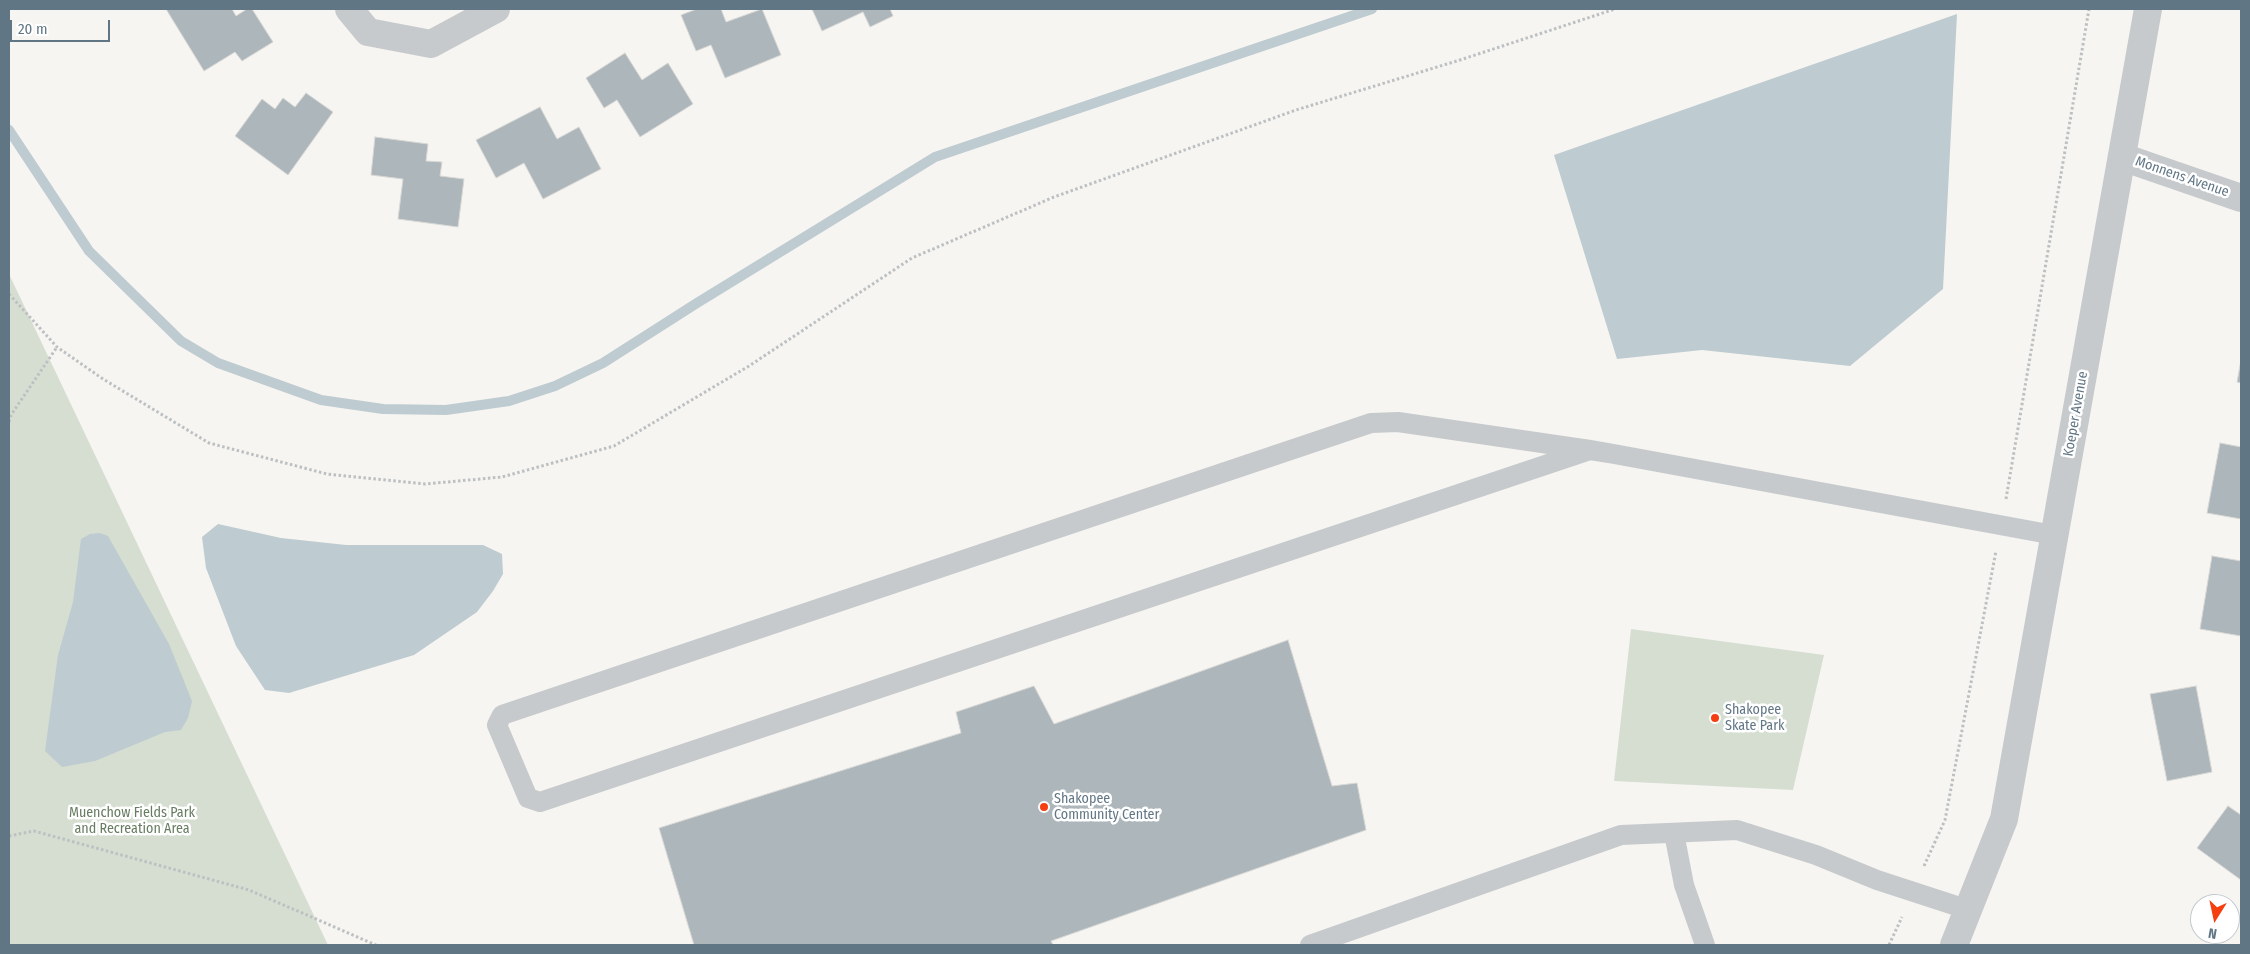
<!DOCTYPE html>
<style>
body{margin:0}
#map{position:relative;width:2250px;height:954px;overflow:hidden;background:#f6f5f1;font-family:"Fira Sans Condensed",sans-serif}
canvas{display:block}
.frame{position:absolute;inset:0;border:10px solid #617685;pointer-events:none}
.north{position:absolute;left:2190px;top:894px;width:50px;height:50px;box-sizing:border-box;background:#fff;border:1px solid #c0c8ce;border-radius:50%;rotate:190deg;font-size:14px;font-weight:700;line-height:20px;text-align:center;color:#617685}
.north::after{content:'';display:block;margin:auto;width:18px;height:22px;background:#f53f11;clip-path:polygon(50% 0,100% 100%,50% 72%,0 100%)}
.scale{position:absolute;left:10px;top:20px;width:100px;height:22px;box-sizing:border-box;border:2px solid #617685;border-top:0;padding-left:6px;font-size:15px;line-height:18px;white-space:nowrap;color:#617685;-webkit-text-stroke:4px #fff;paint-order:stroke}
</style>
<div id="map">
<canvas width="2250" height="954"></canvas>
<div class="frame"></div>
<div class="north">N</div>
<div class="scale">20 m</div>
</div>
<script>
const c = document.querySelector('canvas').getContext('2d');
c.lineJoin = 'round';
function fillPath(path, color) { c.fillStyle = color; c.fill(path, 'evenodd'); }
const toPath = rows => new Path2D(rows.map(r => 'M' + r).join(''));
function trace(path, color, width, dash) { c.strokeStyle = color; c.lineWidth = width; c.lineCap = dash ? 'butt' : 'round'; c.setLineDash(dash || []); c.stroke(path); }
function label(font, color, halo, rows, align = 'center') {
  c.font = font + ' "Fira Sans Condensed",sans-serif'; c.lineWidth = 5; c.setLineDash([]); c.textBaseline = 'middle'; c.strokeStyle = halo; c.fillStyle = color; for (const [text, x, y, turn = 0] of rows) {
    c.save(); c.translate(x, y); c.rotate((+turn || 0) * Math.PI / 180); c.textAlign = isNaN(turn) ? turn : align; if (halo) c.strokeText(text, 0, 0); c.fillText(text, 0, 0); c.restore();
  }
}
const green = toPath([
 [9,274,328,945,9,945],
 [1631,629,1824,655,1793,790,1614,781]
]);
const water = toPath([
 [1957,14,1943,289,1850,366,1702,350,1617,359,1554,155],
 [218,524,281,538,346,545,483,545,502,554,503,574,493,591,477,612,414,655,289,693,265,690,236,646,206,568,202,537],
 [100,533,108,536,169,644,192,701,188,718,181,730,165,732,95,761,62,767,45,751,58,655,73,602,81,539,90,534]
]);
const stream = toPath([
 [9,130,89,251,181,341,218,363,321,400,383,409,446,410,509,401,555,386,603,363,697,303,935,157,1372,9]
]);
const building = toPath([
 [166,9,232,9,236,16,247,9,252,9,273,42,242,61,235,52,204,71,166,9],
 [697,9,721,9,726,22,762,9,781,55,725,78,711,45,696,51,681,15,697,9],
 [812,9,890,9,893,16,870,27,863,12,822,31,812,9],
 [625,53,642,80,668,63,693,104,640,137,617,100,604,108,586,78,625,53],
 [306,93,333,112,288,175,235,136,262,99,275,109,283,98,295,107,306,93],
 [540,107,557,139,579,127,601,169,543,199,524,163,496,178,476,140,540,107],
 [375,137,428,144,426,161,442,162,440,176,464,179,458,227,398,219,403,179,371,175,375,137],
 [2241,360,2241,383,2237,382,2241,360],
 [2220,443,2241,447,2241,519,2207,513,2220,443],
 [2212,556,2241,561,2241,636,2200,629,2212,556],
 [1288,640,1332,786,1357,783,1366,830,1051,941,1053,945,694,945,659,828,961,733,956,712,1034,686,1054,724,1288,640],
 [2196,686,2212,772,2167,781,2150,694,2196,686],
 [2228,806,2241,815,2241,880,2197,848,2228,806]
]);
const path = toPath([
 [9,294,57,347,103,379,209,443,327,474,425,484,502,477,614,446,749,366,912,258,1054,197,1296,110,1460,60,1615,9],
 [9,422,11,415,57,347],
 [2006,499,2089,9],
 [9,836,34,831,249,890,376,945],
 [1924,866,1945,820,1996,551],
 [1889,945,1902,917]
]);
const service = toPath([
 [1590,450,540,802,528,798,497,725,502,715,1371,423,1398,422,1590,450,1614,454,2054,535],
 [1674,833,1684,885,1705,945],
 [1310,945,1621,835,1737,830,1816,855,1877,880,1969,910]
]);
const minor = toPath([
 [349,9,368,32,431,44,496,9],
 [2122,157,2241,198]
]);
const tertiary = toPath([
 [1954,945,2004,819,2148,9]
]);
const markers = [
 [1715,718,5,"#f53f11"],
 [1044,807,5,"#f53f11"]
];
const streetNames = [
 ["Monnens Avenue",2182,177,19],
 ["Koeper Avenue",2076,414,-80]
];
const poiNames = [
 ["Shakopee",1725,710],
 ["Skate Park",1725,726],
 ["Shakopee",1054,799],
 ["Community Center",1054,815]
];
const parkNames = [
 ["Muenchow Fields Park",132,813],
 ["and Recreation Area",132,829]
];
fillPath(green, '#d6ded2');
fillPath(water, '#becbd0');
trace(stream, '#becbd0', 10);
fillPath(building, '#adb6bb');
trace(building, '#d7d7d4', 1);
trace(path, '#bdc0c2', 3, [2.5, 2.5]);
trace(service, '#c7cacd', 20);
trace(minor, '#c7cacd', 28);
trace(tertiary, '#c7cacd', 28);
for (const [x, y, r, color] of markers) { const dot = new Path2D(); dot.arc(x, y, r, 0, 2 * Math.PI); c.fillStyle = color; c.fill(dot); trace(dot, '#fff', 2); }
label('14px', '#617685', '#fff', streetNames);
label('14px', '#617685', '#fff', poiNames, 'left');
label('14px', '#677c61', '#fff', parkNames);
</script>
